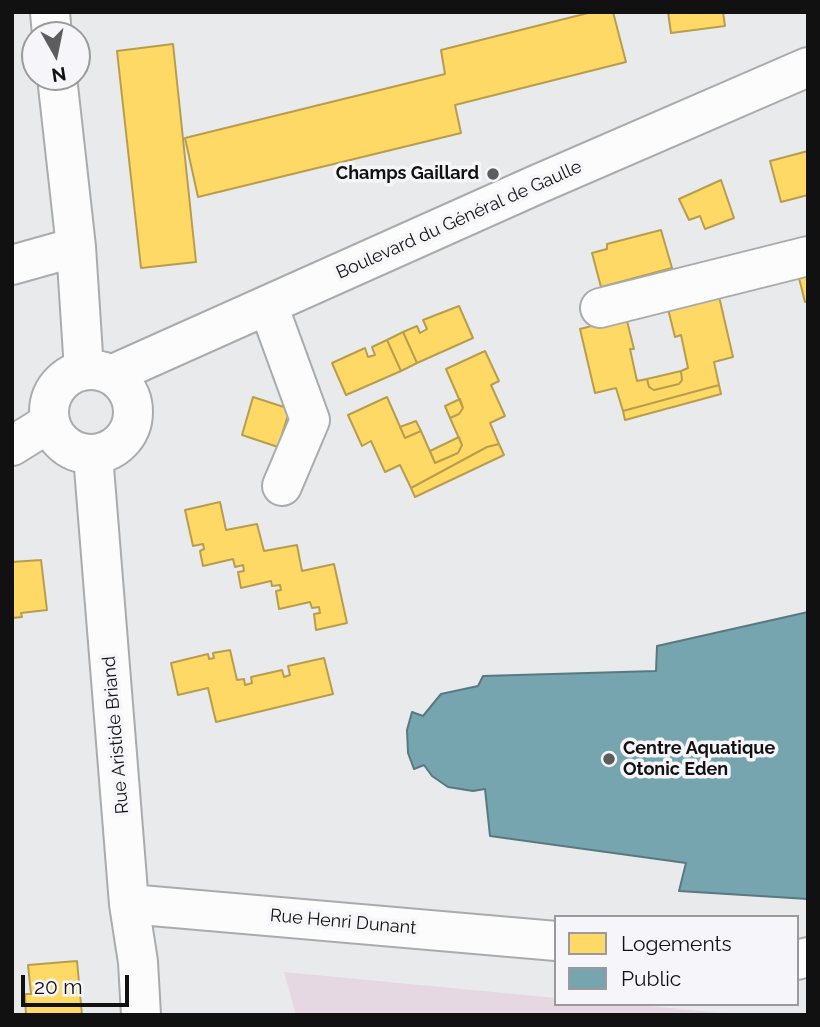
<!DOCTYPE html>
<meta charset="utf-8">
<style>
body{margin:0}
#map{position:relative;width:820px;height:1027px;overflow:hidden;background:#e9eaeb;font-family:Raleway,sans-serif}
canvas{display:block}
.frame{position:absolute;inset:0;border:14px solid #111112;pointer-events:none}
.legend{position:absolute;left:554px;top:915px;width:245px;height:91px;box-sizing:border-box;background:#f6f6fa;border:2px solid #9a9a9d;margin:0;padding:9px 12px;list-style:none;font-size:21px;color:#111112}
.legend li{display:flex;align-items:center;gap:14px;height:35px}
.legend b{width:35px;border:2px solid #9a9a9d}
.north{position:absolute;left:21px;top:21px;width:70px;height:70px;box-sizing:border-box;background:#f6f6fa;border:2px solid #9a9a9d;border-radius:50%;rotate:171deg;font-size:19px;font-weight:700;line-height:28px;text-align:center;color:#111112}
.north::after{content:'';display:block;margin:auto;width:24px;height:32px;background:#5d5d5e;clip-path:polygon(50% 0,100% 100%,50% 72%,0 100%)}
.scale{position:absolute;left:21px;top:975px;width:108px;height:32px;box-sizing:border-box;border:4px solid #111112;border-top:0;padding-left:9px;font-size:21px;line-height:24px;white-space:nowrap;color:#111112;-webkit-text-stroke:5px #f6f6fa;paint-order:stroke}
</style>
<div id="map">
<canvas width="820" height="1027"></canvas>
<div class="frame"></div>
<ul class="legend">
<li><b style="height:19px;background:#ffd966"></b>Logements</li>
<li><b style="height:19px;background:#76a5af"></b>Public</li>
</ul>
<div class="north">N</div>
<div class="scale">20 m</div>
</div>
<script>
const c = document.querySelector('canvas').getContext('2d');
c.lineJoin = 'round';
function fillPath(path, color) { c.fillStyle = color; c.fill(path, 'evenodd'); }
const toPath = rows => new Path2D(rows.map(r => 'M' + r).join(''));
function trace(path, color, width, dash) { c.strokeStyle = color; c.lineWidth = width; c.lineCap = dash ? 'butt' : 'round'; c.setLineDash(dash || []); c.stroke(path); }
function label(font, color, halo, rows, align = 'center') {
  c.font = font + ' Raleway,sans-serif'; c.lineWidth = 7; c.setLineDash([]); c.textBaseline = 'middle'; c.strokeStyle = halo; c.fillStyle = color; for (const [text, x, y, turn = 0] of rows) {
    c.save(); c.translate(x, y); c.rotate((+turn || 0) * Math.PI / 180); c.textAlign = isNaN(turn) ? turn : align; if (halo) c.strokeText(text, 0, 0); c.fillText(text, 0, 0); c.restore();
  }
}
const green = toPath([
 [284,972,556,998,556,1004,629,1004,743,1015,296,1015]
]);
const homes = toPath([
 [592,12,613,12,626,62,455,105,461,133,198,197,185,138,445,74,441,50,592,12],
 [668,12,723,12,725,26,671,33,668,12],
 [173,44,196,262,141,268,117,51,173,44],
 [808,151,808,195,781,202,770,161,808,151],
 [721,180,734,218,705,229,700,216,689,220,679,199,721,180],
 [661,230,672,268,601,287,592,253,607,249,607,244,661,230],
 [808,267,808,301,805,302,797,270,808,267],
 [718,292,733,357,714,362,719,385,623,411,616,388,595,393,580,329,626,317,634,349,630,349,637,381,647,379,649,387,654,390,679,384,682,380,681,371,688,368,681,335,675,337,667,305,718,292],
 [459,306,473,338,417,363,403,332,417,326,420,333,427,329,423,320,459,306],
 [403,332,417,363,401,371,387,340,403,332],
 [387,340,401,371,346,395,332,363,365,348,368,357,375,355,372,347,387,340],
 [485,351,499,381,491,385,505,416,490,423,499,444,487,447,411,488,400,465,385,472,371,441,362,446,348,415,387,397,405,438,421,431,435,463,458,453,462,445,450,418,459,414,463,408,446,369,485,351],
 [681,371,682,380,679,384,654,390,649,387,647,379,681,371],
 [719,385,721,394,625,420,623,411,719,385],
 [253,397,290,409,278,447,242,435,253,397],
 [460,399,463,408,459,414,450,418,445,406,460,399],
 [416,421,421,431,405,438,400,427,416,421],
 [459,437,462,445,458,453,435,463,430,451,459,437],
 [499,444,504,455,415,497,411,488,487,447,499,444],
 [220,502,226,530,257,524,264,551,297,545,302,571,334,564,347,623,316,630,314,614,320,613,319,607,312,608,310,602,279,609,276,591,281,590,280,585,272,586,271,581,241,588,238,572,244,571,243,565,235,567,233,559,203,566,200,551,204,549,203,544,193,546,185,510,220,502],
 [41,560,47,610,21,613,22,617,12,618,12,562,41,560],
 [230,650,237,680,244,679,245,685,252,683,251,677,282,670,284,677,290,675,288,666,324,658,333,694,216,722,208,688,178,695,171,663,208,654,209,659,214,658,213,653,230,650],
 [77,961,82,1015,26,1015,25,994,31,994,28,965,77,961]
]);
const public = toPath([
 [808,612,808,899,679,891,686,863,490,836,485,789,473,791,448,787,432,776,424,765,414,769,408,753,407,730,412,712,423,716,441,694,478,686,483,676,656,671,657,646,808,612]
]);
const minor = toPath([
 [50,12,52,35],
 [57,77,76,247,84,370],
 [12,265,76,247],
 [268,305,310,420,282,486],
 [600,308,808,256],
 '49 412a42 42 0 1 1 84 0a42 42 0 1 1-84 0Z',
 [111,375,538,184,808,67],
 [12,446,49,423],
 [93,455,129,904,138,962,141,1015],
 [129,904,556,941],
 [797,960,808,957]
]);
const markers = [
 [493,174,7,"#5d5d5e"],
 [609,759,7,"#5d5d5e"]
];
const poiNames = [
 ["Champs Gaillard",479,174],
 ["Centre Aquatique",623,749,"left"],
 ["Otonic Eden",623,770,"left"]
];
const streetNames = [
 ["Boulevard du Général de Gaulle",459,220,-24],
 ["Rue Aristide Briand",116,735,-95],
 ["Rue Henri Dunant",343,922,5]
];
fillPath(green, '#e6d8e3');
fillPath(homes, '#ffd966');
trace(homes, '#b89d4d', 2);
fillPath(public, '#76a5af');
trace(public, '#587980', 2);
trace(minor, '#aaabac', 42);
trace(minor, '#fcfcfc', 38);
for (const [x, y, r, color] of markers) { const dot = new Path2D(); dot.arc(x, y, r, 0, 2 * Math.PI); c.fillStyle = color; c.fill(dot); trace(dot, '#f6f6fa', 2.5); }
label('bold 18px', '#111112', '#f6f6fa', poiNames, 'right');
label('18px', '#111112', '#f6f6fa', streetNames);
</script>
